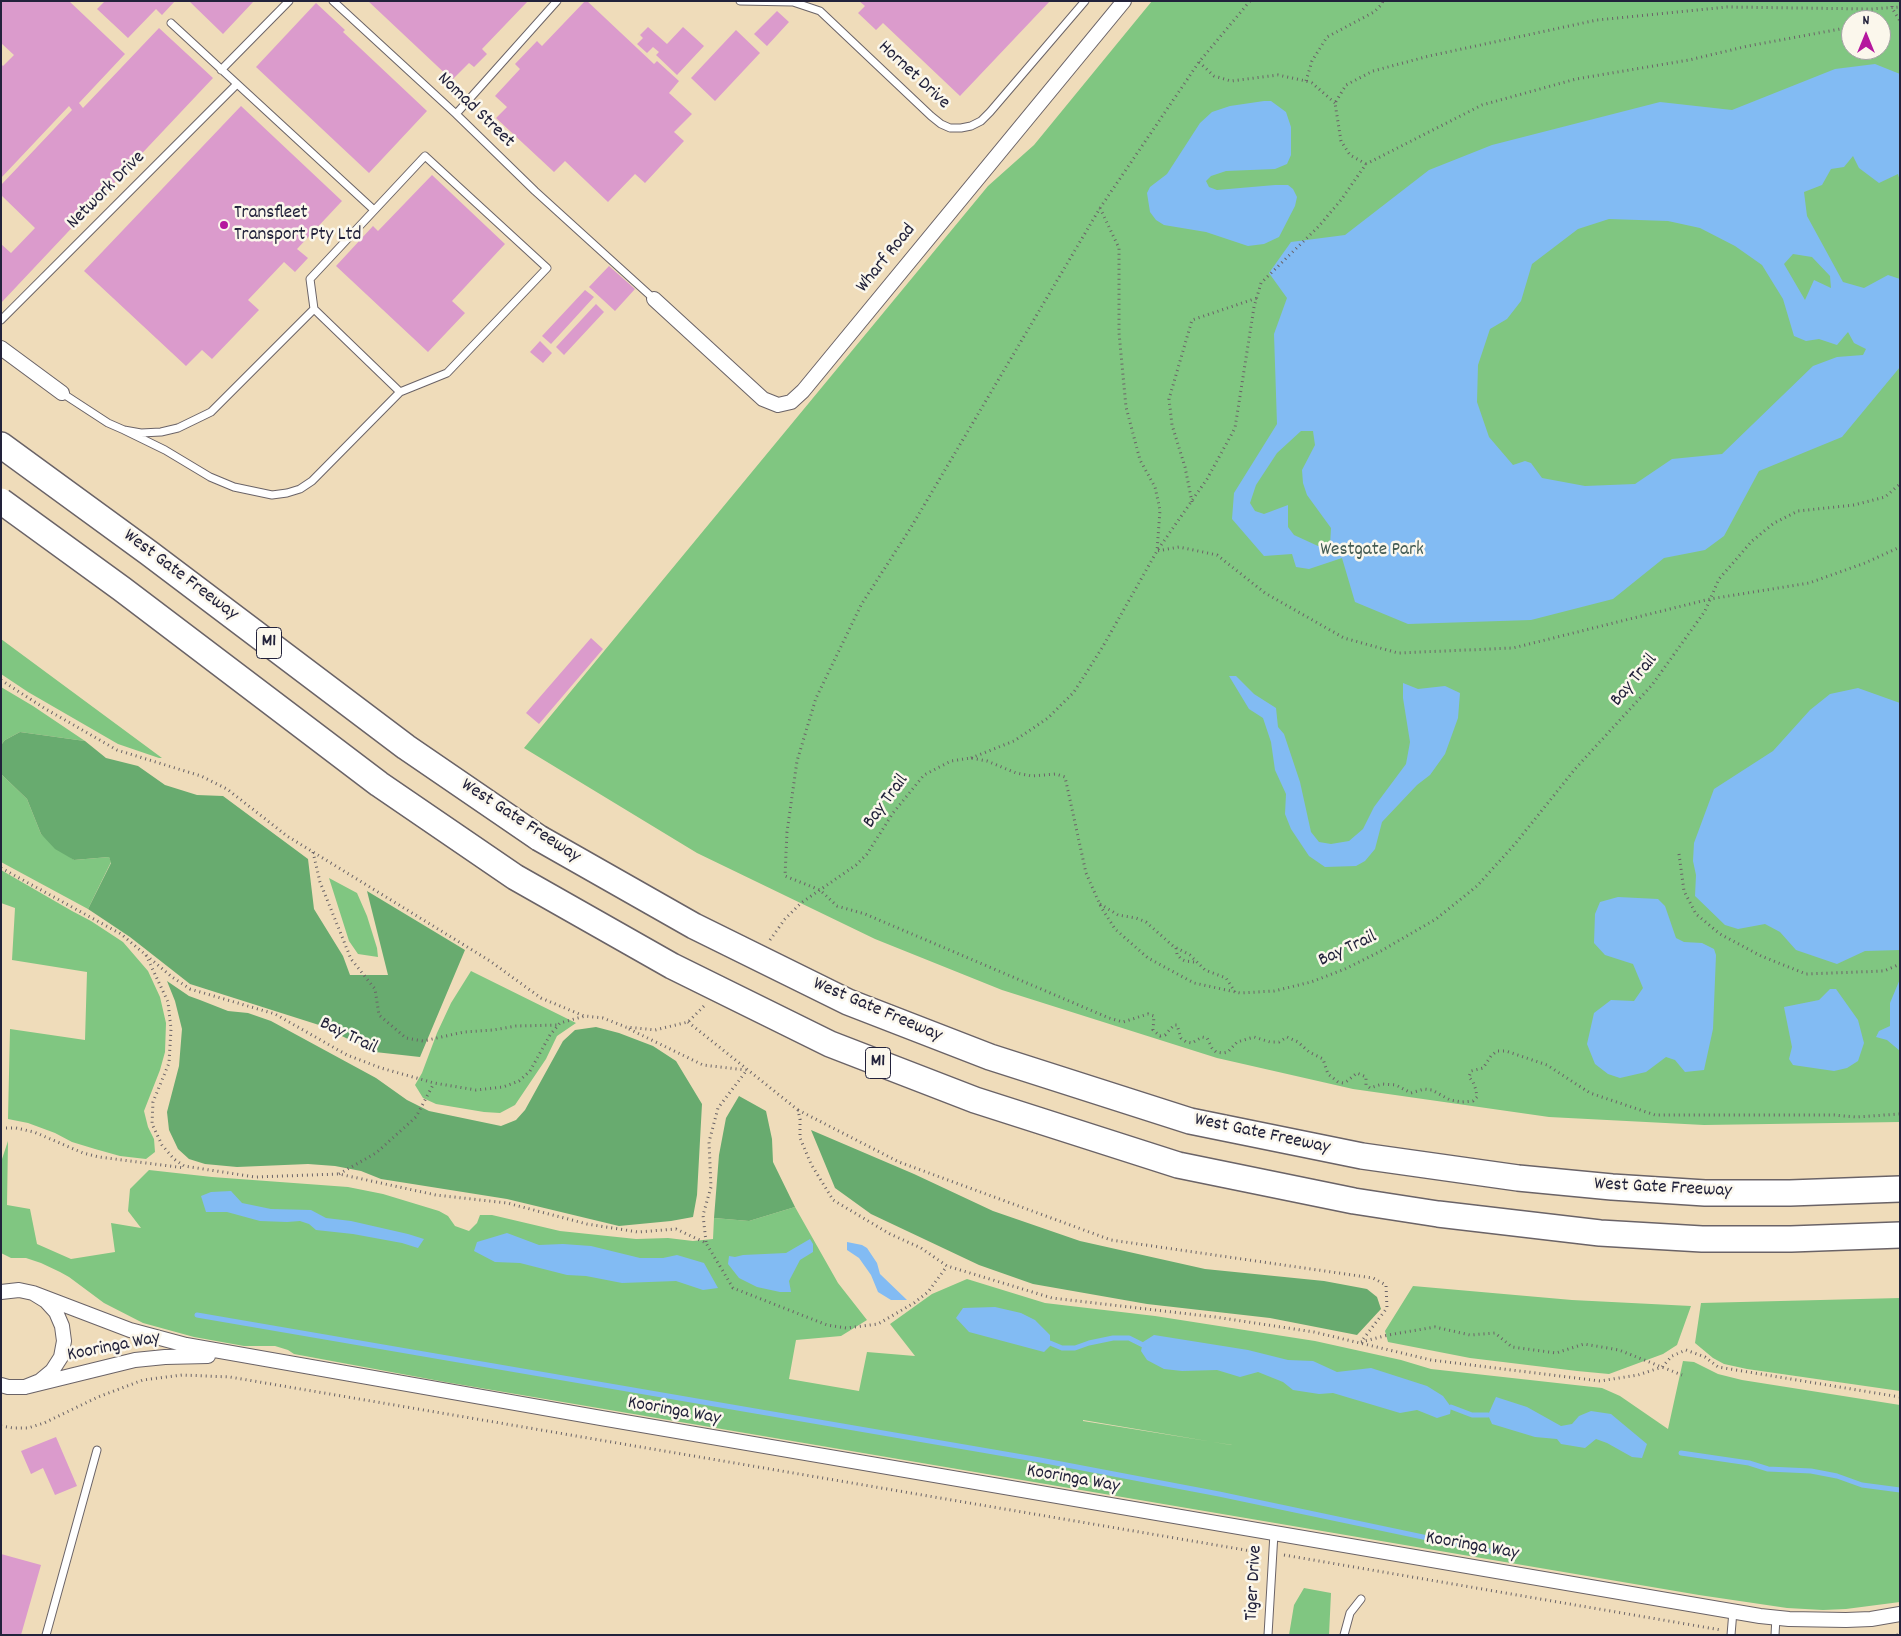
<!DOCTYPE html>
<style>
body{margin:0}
#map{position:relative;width:1901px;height:1636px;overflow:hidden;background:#efdcba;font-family:Dekko,sans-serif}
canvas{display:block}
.frame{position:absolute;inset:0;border:2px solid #22223b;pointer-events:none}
.north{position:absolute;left:1841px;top:10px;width:50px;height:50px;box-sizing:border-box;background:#fbf7ec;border:1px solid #a4a2a5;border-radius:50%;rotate:0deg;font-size:14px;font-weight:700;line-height:20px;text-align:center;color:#22223b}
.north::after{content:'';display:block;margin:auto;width:18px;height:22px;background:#b5179e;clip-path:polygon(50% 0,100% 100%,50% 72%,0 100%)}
</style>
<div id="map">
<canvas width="1901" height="1636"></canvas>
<div class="frame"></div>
<div class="north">N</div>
</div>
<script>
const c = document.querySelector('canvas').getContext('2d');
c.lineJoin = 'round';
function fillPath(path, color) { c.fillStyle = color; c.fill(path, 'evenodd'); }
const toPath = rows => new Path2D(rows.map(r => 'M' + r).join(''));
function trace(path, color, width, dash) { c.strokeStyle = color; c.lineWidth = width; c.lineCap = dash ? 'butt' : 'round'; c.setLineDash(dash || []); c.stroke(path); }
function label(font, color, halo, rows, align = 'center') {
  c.font = font + ' Dekko,sans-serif'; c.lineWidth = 5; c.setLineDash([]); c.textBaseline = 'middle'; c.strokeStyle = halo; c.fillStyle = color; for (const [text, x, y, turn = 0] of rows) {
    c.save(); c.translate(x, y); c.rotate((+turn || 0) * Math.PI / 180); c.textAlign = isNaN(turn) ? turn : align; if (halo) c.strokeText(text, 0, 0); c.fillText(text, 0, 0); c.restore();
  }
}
const green = toPath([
 [1152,1,1900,1,1900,1122,1704,1125,1549,1117,1353,1089,1217,1058,1002,990,875,939,697,853,524,748,988,186,1034,145],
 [1851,20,1881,20,1881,50,1851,50],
 [1,639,162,758,159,758,118,744,28,692,1,674],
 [1,687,33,706,85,741,20,732,5,740,1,745],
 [1,774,27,799,41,834,74,860,109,857,111,862,88,909,1,862],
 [1,870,72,911,91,921,123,942,148,971,160,997,166,1023,165,1052,160,1070,144,1111,148,1127,154,1139,155,1152,146,1159,120,1156,95,1149,72,1142,55,1133,28,1123,8,1119,10,1029,85,1040,87,972,12,960,15,908,1,903],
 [329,878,357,893,367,916,377,948,378,957,358,954,349,941],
 [471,971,576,1023,557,1036,546,1059,515,1105,500,1113,484,1112,436,1104,423,1098,415,1085,422,1073,437,1033,451,1003],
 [8,1141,7,1205,30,1209,37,1244,71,1259,115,1252,111,1223,141,1228,128,1211,130,1189,149,1170,212,1177,348,1187,383,1194,439,1211,448,1216,455,1226,469,1231,477,1223,480,1215,492,1215,560,1231,636,1239,668,1238,693,1241,713,1239,714,1218,749,1221,795,1207,838,1283,867,1320,841,1336,796,1340,789,1379,859,1391,867,1352,915,1356,890,1324,932,1294,967,1279,1045,1303,1155,1316,1315,1341,1401,1360,1431,1369,1602,1388,1620,1396,1668,1429,1683,1361,1694,1362,1718,1374,1742,1380,1900,1405,1900,1602,1846,1609,1823,1610,1787,1608,1699,1595,445,1382,294,1354,288,1350,275,1346,244,1346,194,1337,143,1323,104,1303,69,1277,60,1272,41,1263,26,1258,11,1258,1,1253,1,1162],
 [1083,1420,1231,1445,1232,1445,1083,1421],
 [1413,1286,1572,1300,1691,1306,1677,1345,1663,1354,1609,1374,1577,1371,1470,1358,1388,1342,1385,1331],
 [1900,1298,1900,1391,1747,1369,1724,1364,1713,1358,1695,1343,1701,1303],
 [1304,1588,1331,1593,1329,1635,1289,1635,1294,1605]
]);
const forest = toPath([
 [20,732,85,741,106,758,138,766,165,785,197,795,223,796,308,859,314,909,343,956,350,975,388,975,367,891,465,950,420,1057,375,1052,319,1025,190,984,130,937,88,909,111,863,109,857,74,860,55,849,41,834,27,799,1,774,1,745,5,740],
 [167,981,189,996,200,1000,228,1011,248,1013,271,1021,376,1078,407,1100,429,1111,501,1126,516,1120,525,1110,563,1041,575,1030,596,1027,619,1033,653,1046,676,1061,702,1104,697,1195,693,1217,671,1221,619,1226,507,1199,381,1179,361,1171,335,1166,308,1164,237,1167,205,1164,189,1159,178,1149,169,1130,167,1112,179,1066,182,1029,175,1001],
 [739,1096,766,1111,772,1139,773,1162,795,1207,749,1221,714,1218,719,1155,726,1118],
 [811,1130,914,1174,993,1211,1080,1241,1205,1269,1324,1281,1367,1289,1377,1297,1381,1309,1357,1335,1270,1318,1147,1304,1033,1284,979,1265,871,1214,835,1188]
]);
const water = toPath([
 [1875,64,1900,74,1900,181,1898,174,1879,183,1859,168,1853,156,1844,167,1831,169,1822,185,1804,192,1807,216,1843,282,1864,288,1888,275,1900,279,1900,367,1842,437,1759,471,1724,536,1705,550,1664,558,1613,599,1531,620,1408,624,1355,602,1342,558,1309,569,1296,567,1292,554,1264,556,1232,519,1234,493,1277,424,1274,334,1287,298,1269,273,1291,242,1345,235,1429,170,1492,145,1660,102,1732,110,1835,69],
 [1609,219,1668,221,1700,228,1735,246,1762,265,1783,299,1794,336,1806,341,1819,339,1837,345,1848,332,1854,343,1866,349,1863,355,1837,357,1813,366,1722,454,1672,459,1635,484,1585,486,1542,478,1531,463,1525,461,1513,465,1489,437,1477,402,1478,365,1490,329,1507,319,1521,301,1532,264,1578,229],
 [1793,254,1812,257,1830,276,1831,288,1814,280,1805,300,1784,264],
 [1301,431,1313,431,1315,445,1302,470,1303,483,1307,495,1331,528,1330,546,1318,546,1294,535,1288,527,1288,505,1264,514,1255,511,1250,503,1256,485,1277,453],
 [1264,101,1271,101,1286,112,1291,127,1291,155,1287,164,1275,169,1226,171,1211,176,1206,181,1209,187,1217,190,1275,185,1288,185,1293,189,1297,197,1295,206,1279,237,1264,244,1248,246,1206,232,1164,225,1156,220,1150,212,1147,193,1150,187,1167,174,1200,123,1212,112,1230,106],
 [1229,676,1236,676,1254,694,1276,708,1278,727,1284,734,1300,782,1311,832,1319,842,1331,844,1349,841,1363,829,1374,807,1406,764,1410,742,1403,698,1403,683,1418,689,1445,686,1460,693,1458,718,1445,754,1430,775,1417,785,1382,822,1375,849,1365,861,1356,866,1325,867,1309,856,1291,829,1285,814,1286,794,1275,770,1271,742,1263,718,1249,709],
 [1858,688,1900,703,1900,950,1865,951,1837,964,1796,950,1780,932,1765,924,1738,929,1725,925,1695,896,1696,875,1693,861,1694,843,1714,789,1773,751,1810,710,1830,694],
 [1618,897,1658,899,1665,906,1676,938,1684,942,1702,943,1714,949,1716,955,1713,1029,1704,1070,1685,1072,1675,1060,1666,1057,1646,1072,1620,1078,1608,1074,1595,1064,1587,1044,1594,1013,1611,1000,1634,1001,1643,988,1633,964,1605,955,1594,943,1595,914,1600,902],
 [1900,979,1900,1051,1887,1040,1876,1037,1879,1031,1890,1026,1890,1003],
 [1830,989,1836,989,1858,1020,1864,1043,1858,1061,1847,1068,1834,1071,1793,1065,1789,1059,1792,1047,1784,1007,1819,1000],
 [231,1191,242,1203,271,1209,311,1210,326,1218,351,1221,408,1234,424,1239,418,1248,402,1243,353,1234,316,1230,309,1224,300,1221,287,1222,260,1221,227,1212,206,1212,201,1196,211,1192],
 [507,1233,539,1245,563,1244,591,1246,640,1258,663,1258,677,1255,704,1263,718,1288,703,1290,676,1281,622,1283,586,1276,567,1275,520,1263,495,1262,474,1251,477,1242],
 [810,1239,813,1244,813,1252,800,1260,789,1281,791,1292,780,1292,757,1287,739,1278,728,1264,729,1256,735,1257,743,1255,786,1253],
 [847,1242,862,1245,867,1248,877,1263,880,1274,907,1300,891,1300,878,1292,871,1275,859,1258,847,1250],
 [995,1307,1021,1313,1035,1320,1050,1335,1050,1346,1044,1352,969,1332,956,1318,963,1308],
 [1154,1335,1248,1350,1288,1360,1313,1361,1337,1372,1371,1368,1427,1386,1443,1396,1451,1407,1450,1414,1437,1418,1417,1410,1400,1413,1333,1393,1319,1394,1293,1390,1283,1382,1258,1372,1240,1377,1217,1370,1182,1371,1164,1369,1147,1360,1141,1351,1143,1342],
 [1496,1397,1527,1407,1561,1426,1572,1424,1579,1416,1591,1411,1611,1414,1647,1444,1642,1458,1632,1457,1607,1443,1596,1439,1585,1448,1561,1444,1557,1439,1535,1437,1492,1424,1488,1415]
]);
const stream = toPath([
 [197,1315,1040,1460,1219,1494,1513,1556],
 [1050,1343,1062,1348,1075,1348,1089,1343,1113,1338,1129,1338,1143,1345],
 [1451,1407,1472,1415,1488,1415],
 [1681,1453,1749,1463,1768,1469,1811,1471,1837,1476,1862,1485,1900,1490]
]);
const building = toPath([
 [1,1,69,1,125,54,79,103,83,108,159,28,213,78,1,303,1,244,11,253,35,228,1,195,1,185,72,110,69,106,1,178,1,64,3,66,14,55,1,43],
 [105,1,175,1,162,15,156,9,128,38,97,9],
 [189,1,254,1,223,34],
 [368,1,528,1,482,49,487,54,474,67,469,63,452,80],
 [585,1,587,1,654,64,657,61,679,81,669,93,692,114,674,132,684,141,645,183,635,174,608,202,565,161,554,172,496,118,507,107,495,96,520,69,515,64,537,41,542,46],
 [859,1,1050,1,960,96,883,23,876,30,858,13,865,6],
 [316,3,345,30,343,32,427,111,369,173,256,67],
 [777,11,789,22,767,46,754,34],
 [648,27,667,44,683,27,704,46,677,75,656,55,659,52,653,47,647,53,637,44,643,38,640,35],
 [736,30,760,53,715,101,691,78],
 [241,106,342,201,297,249,308,258,295,272,284,262,248,300,259,310,212,359,202,350,186,366,84,271],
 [432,175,505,244,452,301,465,313,428,352,336,266,373,226,378,231],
 [609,266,635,289,615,311,589,287],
 [585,290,594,297,551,344,542,336],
 [596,304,604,312,564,355,556,347],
 [540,341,552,353,543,363,530,352],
 [591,638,603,649,539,724,526,713],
 [56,1437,77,1486,55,1495,43,1468,31,1474,21,1451],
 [1,1554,41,1565,21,1635,1,1635]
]);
const path = toPath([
 [1250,1,1199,62,1100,208,910,529,861,605,816,698,797,761,787,832,785,876,820,890,837,906,865,914,1109,1018,1123,1022,1148,1014,1154,1016,1153,1030,1160,1036,1165,1035,1174,1025,1177,1025,1181,1038,1186,1042,1192,1043,1202,1037,1207,1038,1212,1048,1216,1052,1223,1053,1228,1052,1237,1042,1254,1037,1270,1042,1279,1042,1287,1037,1298,1042,1309,1052,1323,1059,1328,1074,1338,1082,1343,1083,1347,1081,1357,1073,1366,1077,1366,1085,1370,1088,1382,1084,1396,1085,1411,1093,1424,1089,1432,1090,1450,1100,1462,1102,1473,1101,1477,1097,1476,1090,1473,1082,1469,1077,1471,1071,1483,1068,1491,1056,1497,1051,1506,1051,1547,1065,1590,1093,1655,1115,1834,1115,1856,1117,1900,1114],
 [1892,1,1892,8,1900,21],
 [1859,20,1870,10],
 [1199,62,1214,76,1231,81,1278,75,1306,81,1312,83,1335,103],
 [1306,81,1312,61,1327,37,1374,12,1382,4,1383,1],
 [1366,164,1350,155,1341,141,1335,103,1346,85,1373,71,1429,56,1597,20,1727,7,1871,9,1900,7],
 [1100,208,1119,248,1119,333,1126,407,1140,460,1155,487,1160,510,1157,551,1179,547,1217,555,1265,593,1344,638,1398,653,1513,648,1710,599,1809,583,1865,563,1900,547],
 [1192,502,1185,467,1172,425,1169,399,1192,320,1257,298],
 [1,680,44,708,117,750,201,776,227,789,287,836,490,961,541,998,584,1016],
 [971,758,1014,741,1048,718,1074,692,1102,648,1157,551,1207,479,1235,428,1254,307,1261,283,1319,226,1341,200,1366,164,1482,105,1576,79,1689,60,1748,46,1851,27],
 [313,852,320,882,351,959,375,989,379,1015,406,1038,423,1041,464,1032,493,1030,516,1026,557,1025],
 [1679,854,1684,891,1696,914,1720,934,1761,956,1806,974,1884,971,1900,964],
 [1,868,121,934,172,977,190,989,275,1014,347,1055,381,1068,434,1083,476,1090,503,1087,519,1081,530,1071,550,1035,560,1023,585,1016,603,1018,626,1027,655,1030,688,1022,706,1004],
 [1100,904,1118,915,1136,918,1146,922,1173,946,1190,955,1205,970,1226,978,1235,992],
 [770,940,785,919,801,903,856,865,867,854,893,813,924,775,951,761,971,758,987,761,1016,773,1032,776,1056,774,1065,777,1086,873,1101,907,1115,929,1148,958,1194,983,1240,993,1274,991,1311,982,1345,969,1381,951,1436,919,1477,886,1515,844,1575,769,1652,685,1705,611,1719,579,1752,541,1774,523,1798,511,1854,505,1885,497,1900,484],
 [1176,948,1177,954,1181,959,1185,961,1194,962],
 [146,955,168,1002,171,1029,169,1063,153,1102,152,1124,162,1145,174,1159,184,1166,255,1177,339,1174,436,1195,507,1203,587,1224,638,1232,676,1229,706,1243,733,1288,827,1325,846,1328,878,1324,914,1303,928,1292,947,1266],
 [688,1022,798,1110,800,1119,800,1138,811,1164,833,1200,890,1234,921,1248,947,1266,1052,1298,1215,1317,1314,1332,1431,1360,1600,1381,1638,1375,1662,1367,1672,1356,1686,1350,1705,1357,1718,1367,1900,1397],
 [629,1029,703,1065,746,1070],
 [798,1110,899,1162,1111,1240,1373,1278,1386,1285,1387,1308,1361,1342],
 [1,1128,16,1128,34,1132,83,1153,99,1157,185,1168],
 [339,1174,376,1153,416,1117,434,1083],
 [706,1242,703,1215,711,1187,709,1142,718,1108,747,1070],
 [1361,1342,1388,1335,1435,1327,1470,1335,1495,1333,1512,1347,1556,1353,1584,1344,1619,1350,1682,1375],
 [1,1426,13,1428,28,1428,44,1423,98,1397,143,1380,182,1375,230,1377,1251,1551,1256,1556,1259,1568],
 [1284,1555,1721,1630],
 [1897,1635,1900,1634]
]);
const service = toPath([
 [333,1,456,114,535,191,654,299],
 [740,1,793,2,820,11,931,116,941,124,950,128,961,128,971,126,981,121,990,112,1085,1],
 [171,23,374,210],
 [221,70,289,1],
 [456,114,557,1],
 [314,309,310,279,425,156,547,268,447,373,400,392],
 [1,320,237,84],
 [62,393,108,423,124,430,141,433,161,432,178,428,211,412,314,309,400,392,312,481,300,489,287,493,272,495,234,487,210,477,165,450,124,430],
 [46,1635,97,1450],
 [1268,1635,1274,1533],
 [1344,1635,1350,1613,1361,1599],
 [1731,1635,1733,1611],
 [1775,1635,1776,1617]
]);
const minor = toPath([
 [654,299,763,399,778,405,791,402,803,391,1124,1],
 [1,348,62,393],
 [1,1292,19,1290,33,1293,46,1301,56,1312,62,1326,64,1341,61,1357,52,1371,40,1381,25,1387,8,1387,1,1385],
 [33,1293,130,1330,186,1345,601,1418,1760,1616,1789,1619,1846,1620,1871,1619,1900,1614],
 [25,1387,135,1360,165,1357,208,1356]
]);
const motorway = toPath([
 [1,445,149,553,406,747,539,838]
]);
const motorwayBridge = toPath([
 [1,501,122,589,379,784,515,877,672,966,830,1044,975,1100,1178,1165,1354,1201,1438,1214,1600,1233,1702,1239,1791,1239,1900,1235],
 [539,838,694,926,848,1002,990,1057,1190,1121,1362,1156,1518,1178,1612,1187,1705,1193,1790,1193,1900,1189]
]);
const markers = [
 [224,225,5,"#b5179e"]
];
const shields = [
 [269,643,25],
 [878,1063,25]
];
const shieldNames = [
 ["M1",269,643],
 ["M1",878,1063]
];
const streetNames = [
 ["Hornet Drive",913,76,43],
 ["Nomad Street",475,111,44],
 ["Network Drive",107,191,-45],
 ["Wharf Road",887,259,-51],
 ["West Gate Freeway",180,576,37],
 ["Bay Trail",1635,681,-50],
 ["Bay Trail",887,802,-53],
 ["West Gate Freeway",520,822,33],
 ["Bay Trail",1348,950,-25],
 ["West Gate Freeway",877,1011,23],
 ["Bay Trail",348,1037,26],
 ["West Gate Freeway",1262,1135,12],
 ["West Gate Freeway",1663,1189,3],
 ["Kooringa Way",114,1348,-11],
 ["Kooringa Way",674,1412,10],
 ["Kooringa Way",1073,1480,10],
 ["Kooringa Way",1472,1547,10],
 ["Tiger Drive",1255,1583,-87]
];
const poiNames = [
 ["Transfleet",234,214],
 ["Transport Pty Ltd",234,236]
];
const parkNames = [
 ["Westgate Park",1372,551]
];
fillPath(green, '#80c681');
fillPath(forest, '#68ab6f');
fillPath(water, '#82bbf3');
trace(stream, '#82bbf3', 5);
fillPath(building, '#db9bcc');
trace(service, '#6a6367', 9);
trace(minor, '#6a6367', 16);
trace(motorway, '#6a6367', 28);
trace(path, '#6a6367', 3, [1, 4]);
trace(service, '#fff', 7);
trace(minor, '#fff', 14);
trace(motorway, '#fff', 25);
trace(motorwayBridge, '#6a6367', 28, []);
trace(motorwayBridge, '#fff', 25);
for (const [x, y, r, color] of markers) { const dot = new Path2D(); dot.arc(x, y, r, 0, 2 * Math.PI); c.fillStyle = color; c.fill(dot); trace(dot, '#fbf7ec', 2); }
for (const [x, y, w] of shields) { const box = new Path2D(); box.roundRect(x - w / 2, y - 15.5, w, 31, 4); c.fillStyle = '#fbf7ec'; c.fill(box); trace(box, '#22223b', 1); }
label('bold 18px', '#22223b', null, shieldNames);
label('19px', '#22223b', '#fbf7ec', streetNames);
label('19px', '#22223b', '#fbf7ec', poiNames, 'left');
label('19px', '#435b54', '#fbf7ec', parkNames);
</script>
